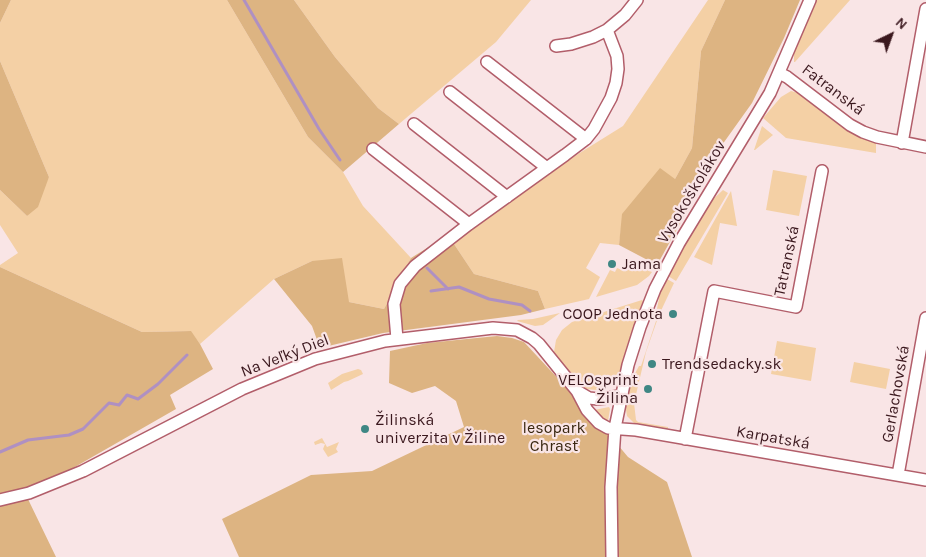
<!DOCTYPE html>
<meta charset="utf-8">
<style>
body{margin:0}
#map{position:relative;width:926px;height:557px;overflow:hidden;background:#f9e5e6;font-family:Karla,sans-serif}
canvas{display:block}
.north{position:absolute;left:866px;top:10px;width:50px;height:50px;-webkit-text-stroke:4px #f9e5e6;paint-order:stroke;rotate:42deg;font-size:14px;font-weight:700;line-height:20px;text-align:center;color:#3b181e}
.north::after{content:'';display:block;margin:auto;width:18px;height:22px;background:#3b181e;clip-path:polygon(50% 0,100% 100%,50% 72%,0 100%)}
</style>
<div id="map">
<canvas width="926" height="557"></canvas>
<div class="north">N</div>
</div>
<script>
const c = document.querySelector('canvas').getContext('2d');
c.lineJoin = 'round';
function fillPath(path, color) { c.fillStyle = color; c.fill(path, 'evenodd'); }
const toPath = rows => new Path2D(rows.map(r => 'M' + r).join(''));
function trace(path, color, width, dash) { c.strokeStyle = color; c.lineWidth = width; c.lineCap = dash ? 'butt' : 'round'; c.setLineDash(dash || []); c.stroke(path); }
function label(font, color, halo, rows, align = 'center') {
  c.font = font + ' Karla,sans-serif'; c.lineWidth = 4.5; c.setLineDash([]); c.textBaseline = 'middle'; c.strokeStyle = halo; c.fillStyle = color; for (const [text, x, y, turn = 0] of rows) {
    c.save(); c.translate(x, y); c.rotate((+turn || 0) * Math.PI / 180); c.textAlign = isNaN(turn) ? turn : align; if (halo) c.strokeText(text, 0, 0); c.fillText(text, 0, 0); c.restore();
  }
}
const green = toPath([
 [11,0,227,0,308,137,343,172,363,206,411,258,384,309,349,302,312,261,274,279,200,344,190,331,142,332,0,267,0,265,18,253,0,225,0,190,27,216,49,177,0,61,0,23],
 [294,0,531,0,496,42,399,124,378,108,335,57],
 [708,0,725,0,701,51,692,148,675,179,623,214,619,245,600,243,586,268,600,277,589,299,545,309,538,291,474,274,448,235,623,126],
 [815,0,850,0,795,62,794,62,794,51],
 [791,91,802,94,876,141,876,153,786,138,763,118,781,97],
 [762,126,773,135,755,150,754,150],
 [773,170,807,176,799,216,766,210],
 [723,190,728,193,676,281,668,276,686,241,709,203],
 [731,191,737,226,720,223,712,265,694,257],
 [628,259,652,272,649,276,637,285,596,297,610,270,615,272,617,268,622,270],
 [667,279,674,283,659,315,646,352,634,403,636,420,638,422,668,427,668,429,635,424,627,416,625,403,628,386,639,366,641,366,658,315,656,314,660,293],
 [642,300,643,301,619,374,613,382,608,387,597,390,586,389,581,386,554,352,556,340,562,330,572,322],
 [560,313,543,325,535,326,517,321,518,320,533,319],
 [777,341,816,348,811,381,771,374],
 [854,362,890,369,886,389,850,382],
 [358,369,361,370,363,374,348,381,344,382,331,390,328,383,342,374],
 [609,407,610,409,608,421,606,422,602,420,594,410],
 [322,438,327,447,339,442,336,449,338,452,328,457,323,449,325,444,321,443,315,445,314,442]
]);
const forest = toPath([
 [0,0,11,0,0,23],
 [227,0,294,0,335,57,378,108,399,124,343,172,308,137],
 [725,0,800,0,784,38,752,103,697,180,691,204,657,265,619,245,622,214,660,168,675,179,692,148,701,51],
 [0,61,49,177,38,207,27,216,0,190],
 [448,235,474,274,538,291,545,309,521,315,383,333,320,348,312,326,274,279,312,261,342,258,349,302,384,309,411,258],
 [0,267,142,332,191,331,200,344,213,369,170,395,176,409,26,495,56,557,0,557],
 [497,336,512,338,524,342,603,427,628,457,667,482,692,557,239,557,222,519,311,475,372,471,464,427,456,401,435,386,412,393,389,383,390,351,427,343]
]);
const stream = toPath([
 [244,0,319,129,340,160],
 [427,268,448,289],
 [431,291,459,287,489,299,522,305,530,311],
 [0,452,28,440,69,435,83,429,109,403,119,405,127,395,138,399,158,384,187,355]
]);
const minor = toPath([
 [556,46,571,44,593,37,607,30,625,15,637,0],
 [487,62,586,139],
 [779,73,787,77,850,125,863,132,877,137,926,147],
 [450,92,547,168],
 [414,124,507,197],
 [902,143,926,9],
 [373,149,469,224],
 [397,339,394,304,400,284,415,266,469,224,565,155,586,139,594,129,611,98,616,83,618,69,617,56,607,30],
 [577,391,589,398,598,399,620,396],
 [685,439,714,291,796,307,822,171],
 [898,475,926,318],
 [0,500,29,493,83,471,242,389,315,359,385,341,493,328,517,330,532,338,539,344,577,391,587,410,599,423,608,428,636,430,926,480],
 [612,557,611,487,615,428,628,365,640,327,655,289,679,243,770,93,810,0]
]);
const markers = [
 [612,264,5,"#3f8784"],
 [673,314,5,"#3f8784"],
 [652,364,5,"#3f8784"],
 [648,389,5,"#3f8784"],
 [365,429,5,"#3f8784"]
];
const streetNames = [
 ["Fatranská",833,90,37],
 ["Vysokoškolákov",692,192,-59],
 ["Tatranská",787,261,-78],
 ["Na Veľký Diel",285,356,-21],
 ["Gerlachovská",896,394,-80],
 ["Karpatská",773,438,10]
];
const poiNames = [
 ["Jama",622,264],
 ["COOP Jednota",663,314,"right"],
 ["Trendsedacky.sk",662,364],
 ["VELOsprint",638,380,"right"],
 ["Žilina",638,398,"right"],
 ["Žilinská",375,420],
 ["univerzita v Žiline",375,438]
];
const parkNames = [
 ["lesopark",554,428],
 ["Chrasť",554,446]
];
fillPath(green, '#f4d0a5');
fillPath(forest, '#ddb482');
trace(stream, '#af90c2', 3);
trace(minor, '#b25e6a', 14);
trace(minor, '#fff', 11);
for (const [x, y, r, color] of markers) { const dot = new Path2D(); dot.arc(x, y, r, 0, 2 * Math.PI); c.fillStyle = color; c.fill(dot); trace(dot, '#f9e5e6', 2); }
label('16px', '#3b181e', '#f9e5e6', streetNames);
label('16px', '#3b181e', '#f9e5e6', poiNames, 'left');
label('16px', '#392710', '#f9e5e6', parkNames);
</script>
